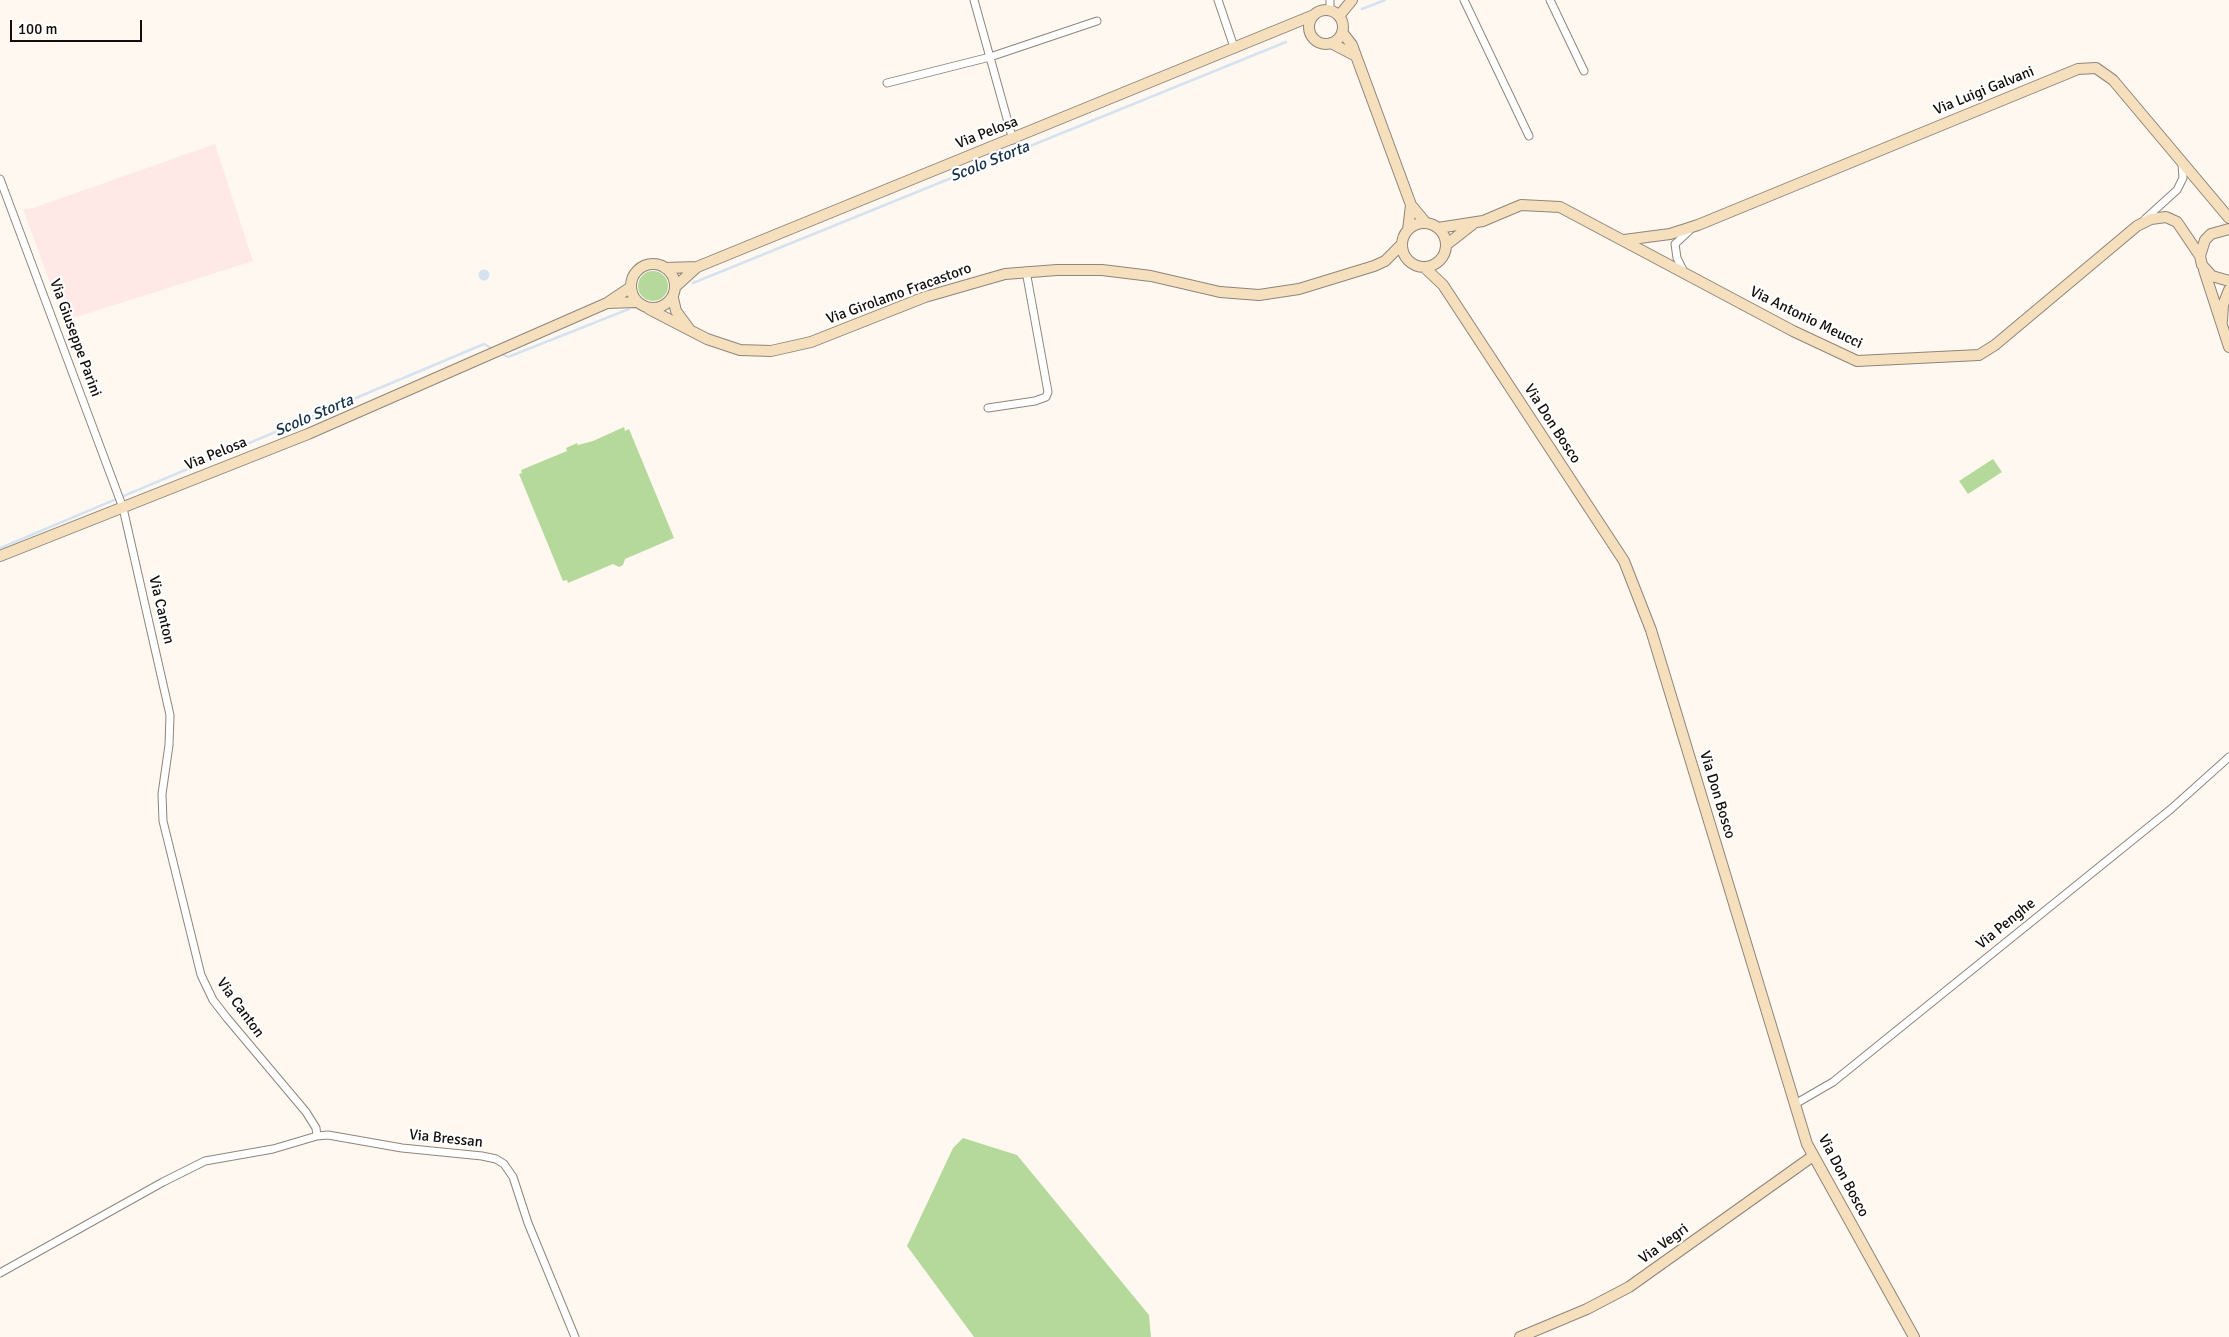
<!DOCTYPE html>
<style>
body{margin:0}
#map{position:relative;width:2229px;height:1337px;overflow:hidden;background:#fef8f1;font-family:Signika,sans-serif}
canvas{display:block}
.scale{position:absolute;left:10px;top:20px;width:132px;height:22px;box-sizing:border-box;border:2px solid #120e0b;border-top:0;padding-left:6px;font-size:15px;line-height:18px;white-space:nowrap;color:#120e0b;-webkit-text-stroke:4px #fff;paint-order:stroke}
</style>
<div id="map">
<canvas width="2229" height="1337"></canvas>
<div class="scale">100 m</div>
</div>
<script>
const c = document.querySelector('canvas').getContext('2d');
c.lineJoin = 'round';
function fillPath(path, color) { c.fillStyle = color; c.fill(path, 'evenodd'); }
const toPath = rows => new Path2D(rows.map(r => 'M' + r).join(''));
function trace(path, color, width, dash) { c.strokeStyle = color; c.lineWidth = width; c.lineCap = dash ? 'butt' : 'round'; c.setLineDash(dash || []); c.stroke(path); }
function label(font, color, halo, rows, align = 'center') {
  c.font = font + ' Signika,sans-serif'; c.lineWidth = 4.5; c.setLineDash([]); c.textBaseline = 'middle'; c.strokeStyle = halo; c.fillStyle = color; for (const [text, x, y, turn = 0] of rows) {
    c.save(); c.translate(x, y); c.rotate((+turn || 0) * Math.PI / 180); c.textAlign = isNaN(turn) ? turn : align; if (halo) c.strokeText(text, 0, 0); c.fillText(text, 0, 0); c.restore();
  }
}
const commercial = toPath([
 [215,144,253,261,64,321,23,209,33,208]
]);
const green = toPath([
 '638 286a15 15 0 1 1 30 0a15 15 0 1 1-30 0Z',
 [624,427,625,431,629,429,674,538,625,559,623,565,619,567,613,564,568,583,567,580,563,581,519,474,522,473,521,470,567,451,566,448,577,443,578,445,593,441],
 [1993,459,2002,472,1968,494,1959,481],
 [963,1138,1017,1155,1149,1315,1151,1337,974,1337,907,1246,953,1148]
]);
const water = toPath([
 '478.5 275a5.5 5.5 0 1 1 11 0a5.5 5.5 0 1 1-11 0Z'
]);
const stream = toPath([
 [1362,9,1385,0],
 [693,283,1286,42],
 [500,353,508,357,629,309],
 [0,548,484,344,493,349]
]);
const street = toPath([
 [974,0,1013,140],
 [1218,0,1234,47],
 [1330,0,1330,11],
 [1464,0,1529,136],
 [1550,0,1584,71],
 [887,83,990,57,1097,21],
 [0,179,123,508,170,715,169,745,162,794,163,821,201,975,213,1000,227,1018,306,1112,316,1128,317,1136],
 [2145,219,2177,190,2183,178,2182,164],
 [1685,274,1677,258,1675,244,1689,231],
 [988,408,1035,401,1046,397,1048,392,1026,271],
 [1795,1104,1833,1082,2171,809,2229,757],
 [0,1273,163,1182,205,1161,273,1149,317,1136,328,1135,402,1148,482,1156,496,1159,504,1164,513,1177,528,1223,575,1337]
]);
const secondary = toPath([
 '1309 27a17 17 0 1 1 34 0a17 17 0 1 1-34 0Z',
 [1339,16,1352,0],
 [1342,32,1352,45,1411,205,1426,223],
 [1331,43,1356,56],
 '1402 245a22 22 0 1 1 44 0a22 22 0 1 1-44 0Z',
 [1438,228,1483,221,1521,205,1560,207,1793,331,1857,361,1979,355,1995,345,2137,226,2151,219,2166,217,2177,222,2200,256],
 [2229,229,2211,234,2205,240,2200,256,2202,265,2212,276,2229,281],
 [1408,230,1411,205],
 [1624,240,1670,234,1698,225,2078,69,2096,68,2113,80,2229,218],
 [1446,245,1473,224],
 '631 286a22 22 0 1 1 44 0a22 22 0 1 1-44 0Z',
 [1424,267,1443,285,1624,561,1651,630,1807,1144,1914,1337],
 [665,268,697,267,1314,15],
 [2204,270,2229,347],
 [675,287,697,267],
 [673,298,676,311,690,330],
 [608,303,636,302],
 [649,309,707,339,740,350,771,351,811,342,925,297,1005,274,1057,270,1102,270,1151,276,1220,292,1259,295,1299,289,1374,266,1385,261,1402,244],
 [2222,321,2223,305,2229,290],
 [0,556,308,434,607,303,631,287],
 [1520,1337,1587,1309,1629,1287,1813,1156]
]);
const streetNames = [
 ["Via Luigi Galvani",1984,91,-22],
 ["Via Pelosa",987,133,-21],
 ["Via Girolamo Fracastoro",899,294,-20],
 ["Via Antonio Meucci",1806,318,26],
 ["Via Giuseppe Parini",75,338,70],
 ["Via Don Bosco",1552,424,57],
 ["Via Pelosa",216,454,-22],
 ["Via Canton",161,610,77],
 ["Via Don Bosco",1717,795,73],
 ["Via Penghe",2006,924,-39],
 ["Via Canton",240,1008,54],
 ["Via Bressan",446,1139,6],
 ["Via Don Bosco",1843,1176,62],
 ["Via Vegri",1664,1244,-36]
];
const waterNames = [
 ["Scolo Storta",990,162,-22],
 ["Scolo Storta",314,416,-23]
];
fillPath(commercial, '#ffe9e6');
fillPath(green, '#b5d99a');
fillPath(water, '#d5e2f0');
trace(stream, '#d5e2f0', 2.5);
trace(street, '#8f857b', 9);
trace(secondary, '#8f857b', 12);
trace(street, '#fff', 7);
trace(secondary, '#f5dfbc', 10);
label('15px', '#120e0b', '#fff', streetNames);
label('italic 16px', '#13304a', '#fff', waterNames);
</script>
